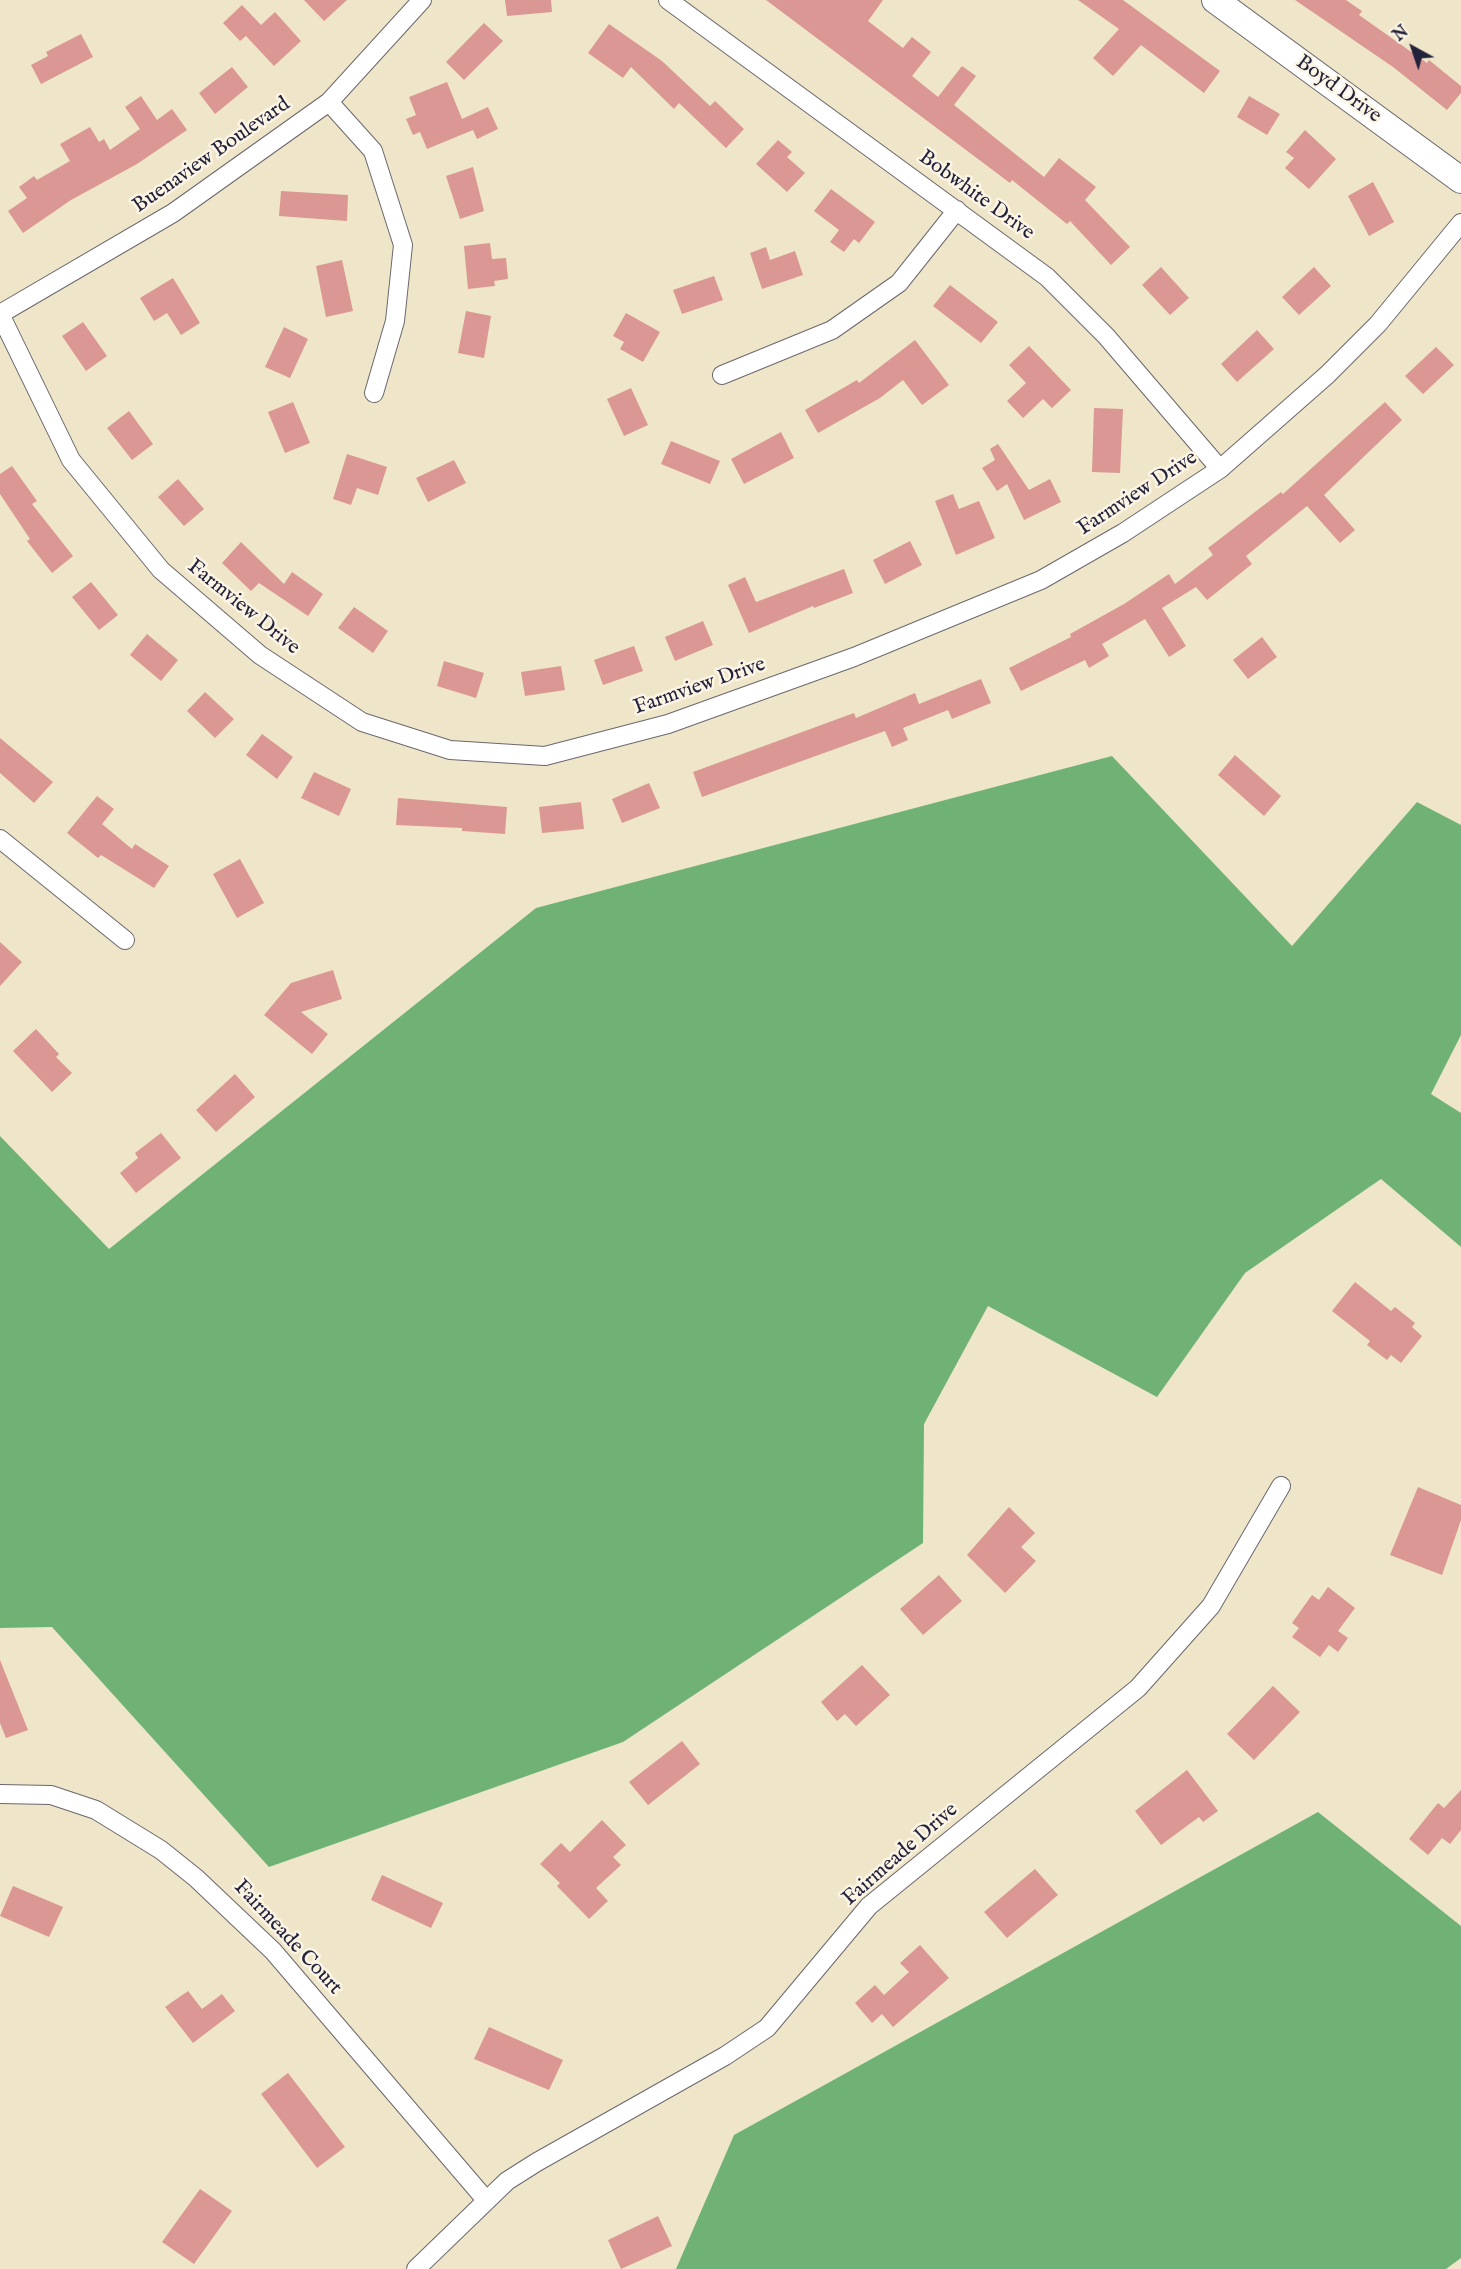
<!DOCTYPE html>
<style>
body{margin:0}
#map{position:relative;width:1461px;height:2269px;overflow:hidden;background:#efe6c9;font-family:"IM FELL English",serif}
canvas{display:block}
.north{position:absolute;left:1383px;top:18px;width:60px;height:60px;-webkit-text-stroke:4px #fcf5e5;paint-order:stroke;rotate:320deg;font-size:16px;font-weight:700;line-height:24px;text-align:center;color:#22223b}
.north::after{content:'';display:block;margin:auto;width:21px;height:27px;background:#22223b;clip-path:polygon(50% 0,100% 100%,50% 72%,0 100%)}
</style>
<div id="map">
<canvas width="1461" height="2269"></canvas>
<div class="north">N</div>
</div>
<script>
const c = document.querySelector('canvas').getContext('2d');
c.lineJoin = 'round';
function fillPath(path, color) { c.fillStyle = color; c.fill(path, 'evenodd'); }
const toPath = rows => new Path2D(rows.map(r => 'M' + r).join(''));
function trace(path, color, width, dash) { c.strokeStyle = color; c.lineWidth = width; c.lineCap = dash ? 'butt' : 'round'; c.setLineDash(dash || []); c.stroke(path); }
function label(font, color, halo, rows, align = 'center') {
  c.font = font + ' "IM FELL English",serif'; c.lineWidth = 5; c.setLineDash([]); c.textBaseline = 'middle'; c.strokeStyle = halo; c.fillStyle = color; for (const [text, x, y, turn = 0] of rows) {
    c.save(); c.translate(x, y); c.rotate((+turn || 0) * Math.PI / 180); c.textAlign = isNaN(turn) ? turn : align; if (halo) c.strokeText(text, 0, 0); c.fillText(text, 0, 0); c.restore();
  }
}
const forest = toPath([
 [1112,756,1292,946,1417,802,1461,825,1461,1035,1431,1094,1461,1113,1461,1247,1381,1179,1245,1273,1157,1397,988,1306,924,1424,923,1543,623,1742,269,1867,52,1627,0,1628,0,1136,109,1249,536,908],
 [1318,1812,1461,1926,1461,2258,1446,2269,676,2269,734,2135]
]);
const building = toPath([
 [304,0,347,0,324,21],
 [505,0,551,0,552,12,507,16],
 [766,0,883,0,868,21,903,48,912,37,931,52,912,76,938,97,962,66,976,76,954,105,1044,177,1059,158,1096,187,1085,200,1130,247,1111,265,1070,221,1067,224,1012,180,1010,183],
 [1078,0,1123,0,1220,71,1204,93,1141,45,1113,76,1093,58,1119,29],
 [1295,0,1346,0,1362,11,1359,15,1427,63,1429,60,1461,86,1461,93,1447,110,1393,67],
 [242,5,261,25,275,12,301,41,274,66,246,36,240,41,223,23],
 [484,23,503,41,464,80,446,62],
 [609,24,662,61,710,106,715,101,744,129,726,148,679,103,674,109,631,67,623,78,588,53],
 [81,34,93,57,41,84,31,65,48,56,46,52],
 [232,67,248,87,215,114,199,93],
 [447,82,462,119,488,107,498,129,477,139,473,130,427,149,420,132,413,135,406,119,416,115,409,97],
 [141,96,157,120,172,109,187,130,137,164,71,200,23,233,8,211,27,198,19,187,34,176,37,180,70,161,60,144,90,127,99,142,104,139,110,150,140,129,125,107],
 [1249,96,1280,114,1267,135,1237,117],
 [1305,130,1336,159,1309,189,1285,168,1294,158,1286,152],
 [778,140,792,152,787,157,805,173,787,192,756,164],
 [473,167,484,211,460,219,446,176],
 [1373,182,1394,222,1369,236,1348,196],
 [831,189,875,222,859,243,854,239,844,252,830,242,839,230,814,211],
 [281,191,348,195,347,221,279,216],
 [490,243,492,259,506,258,508,279,494,281,495,286,468,289,464,246],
 [766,247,770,260,795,251,803,275,762,289,750,253],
 [342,260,353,311,326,317,316,266],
 [1161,267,1189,298,1170,315,1142,285],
 [1314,267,1331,286,1299,315,1282,297],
 [714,276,723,300,682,314,673,290],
 [173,278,200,323,181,335,167,313,154,321,140,298],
 [950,285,998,322,981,343,933,306],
 [466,311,491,316,484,358,458,353],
 [626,313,660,332,643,362,620,349,624,342,613,336],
 [83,322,107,356,86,371,62,336],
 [284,327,308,339,290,378,265,367],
 [1257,330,1274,349,1237,382,1221,364],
 [915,340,949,385,922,405,903,380,880,398,818,433,805,410,857,380,859,383],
 [1029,346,1071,390,1052,408,1043,399,1023,418,1007,401,1026,383,1009,365],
 [1436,347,1454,365,1423,394,1405,376],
 [631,388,648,425,624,436,607,399],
 [293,402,310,443,285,453,268,412],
 [1385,402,1402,420,1324,495,1355,530,1340,543,1307,506,1246,556,1252,564,1207,600,1196,587,1162,608,1186,646,1169,657,1145,619,1102,644,1109,656,1089,668,1085,660,1021,691,1009,668,1071,637,1070,634,1124,604,1169,574,1175,584,1213,555,1208,548,1281,492,1283,494],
 [1094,408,1123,409,1120,473,1092,472],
 [129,411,153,444,132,460,107,428],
 [781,432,794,458,744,484,731,459],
 [671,441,720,461,710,484,661,464],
 [998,444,1029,490,1050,479,1061,502,1024,520,1007,484,997,491,982,468,995,460,990,449],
 [347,454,387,467,378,495,357,488,351,505,333,499],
 [454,460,466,483,428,502,416,478],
 [12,466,37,501,32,504,73,556,52,573,27,541,30,539,0,494,0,474],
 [178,479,204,509,184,526,158,497],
 [953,494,959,509,979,501,995,538,956,555,935,501],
 [910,541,922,565,885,584,873,560],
 [241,542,284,584,292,572,323,594,308,616,259,583,251,591,222,563],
 [844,569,853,593,814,608,813,606,749,633,728,585,745,577,756,602],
 [91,582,118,615,99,630,72,597],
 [354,607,388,631,373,653,338,628],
 [703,621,713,645,675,661,665,637],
 [147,634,178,660,161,681,130,655],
 [1262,637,1277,657,1248,679,1233,660],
 [634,646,643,671,603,685,594,660],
 [444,661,484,673,476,698,437,686],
 [561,666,565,690,525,696,521,672],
 [981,679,991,703,952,719,948,710,903,728,908,740,892,747,885,731,702,797,693,772,854,713,856,718,915,693,919,704],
 [205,692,234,719,215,738,187,711],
 [262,734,293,757,277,779,246,755],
 [0,738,53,782,34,803,0,773],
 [1235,755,1281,796,1264,816,1218,775],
 [314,772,351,789,339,816,301,798],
 [649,783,660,808,622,823,612,799],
 [97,796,114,809,102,824,132,849,135,844,169,866,154,888,101,855,98,858,67,833],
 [398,798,507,807,505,834,462,831,462,828,396,825],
 [581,802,584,829,542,833,539,807],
 [240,859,264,903,237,918,213,874],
 [0,942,22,962,0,986],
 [333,970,342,999,301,1012,328,1034,312,1054,264,1015,291,983],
 [36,1029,59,1054,56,1057,72,1073,52,1092,13,1051],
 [235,1074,255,1097,216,1132,196,1110],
 [161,1133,181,1158,136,1193,120,1173,138,1158,135,1153],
 [1355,1282,1391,1311,1395,1307,1415,1323,1412,1327,1422,1336,1401,1363,1391,1355,1387,1360,1367,1345,1370,1341,1332,1311],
 [1418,1487,1461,1505,1461,1520,1442,1575,1390,1555],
 [1009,1507,1035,1533,1021,1547,1036,1561,1005,1593,967,1555],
 [939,1575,962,1601,923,1635,900,1609],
 [1328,1587,1355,1608,1338,1631,1348,1638,1338,1652,1329,1645,1320,1657,1292,1637,1299,1628,1292,1623,1312,1595,1319,1600],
 [0,1660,28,1730,6,1738,0,1723],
 [862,1665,890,1695,856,1726,845,1714,837,1721,821,1702],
 [1273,1686,1300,1712,1254,1760,1227,1734],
 [682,1741,700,1764,648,1805,629,1782],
 [1187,1770,1218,1811,1203,1822,1199,1817,1161,1845,1135,1811],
 [1461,1790,1461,1830,1450,1844,1442,1838,1428,1855,1409,1839,1438,1803,1444,1808],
 [602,1820,626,1845,613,1857,621,1865,596,1888,608,1901,589,1919,557,1886,560,1883,540,1864,561,1843,570,1852],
 [1035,1869,1058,1895,1007,1938,984,1912],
 [382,1875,443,1903,431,1928,371,1900],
 [13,1886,63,1907,49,1937,0,1916],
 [920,1945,949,1978,893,2027,882,2014,872,2023,855,2003,875,1985,884,1995,909,1972,900,1963],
 [188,1991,202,2009,222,1994,235,2011,193,2043,165,2007],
 [489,2027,563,2060,549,2090,474,2059],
 [288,2073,345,2147,317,2168,261,2094],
 [200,2189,232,2211,194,2264,162,2242],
 [658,2216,672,2246,621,2269,608,2240]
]);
const street = toPath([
 [668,0,1047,277,1106,336,1220,469],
 [329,102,373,151,403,245,395,321,374,393],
 [0,314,71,460,161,570,260,655,362,722,450,750,545,756,668,724,854,657,1041,580,1123,533,1220,469,1327,375,1378,324,1461,223],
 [0,314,173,213,329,102,422,0],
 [722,375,832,330,899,283,957,210],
 [0,839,125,940],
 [0,1794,51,1795,96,1810,161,1850,196,1878,273,1951,486,2200],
 [416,2269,507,2181,537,2162,725,2056,767,2028,869,1906,1138,1688,1211,1606,1281,1486]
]);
const secondary = toPath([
 [1215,0,1461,180]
]);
const streetNames = [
 ["Boyd Drive",1338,90,36],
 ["Buenaview Boulevard",212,156,-35],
 ["Bobwhite Drive",976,196,36],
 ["Farmview Drive",1138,494,-33],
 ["Farmview Drive",243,608,39],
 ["Farmview Drive",700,687,-19],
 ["Fairmeade Drive",901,1855,-41],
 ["Fairmeade Court",287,1938,47]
];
fillPath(forest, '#70b276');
fillPath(building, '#da9793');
trace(street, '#6a676d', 20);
trace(secondary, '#6a676d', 28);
trace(street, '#fff', 18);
trace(secondary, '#fff', 26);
label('21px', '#22223b', '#fcf5e5', streetNames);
</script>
